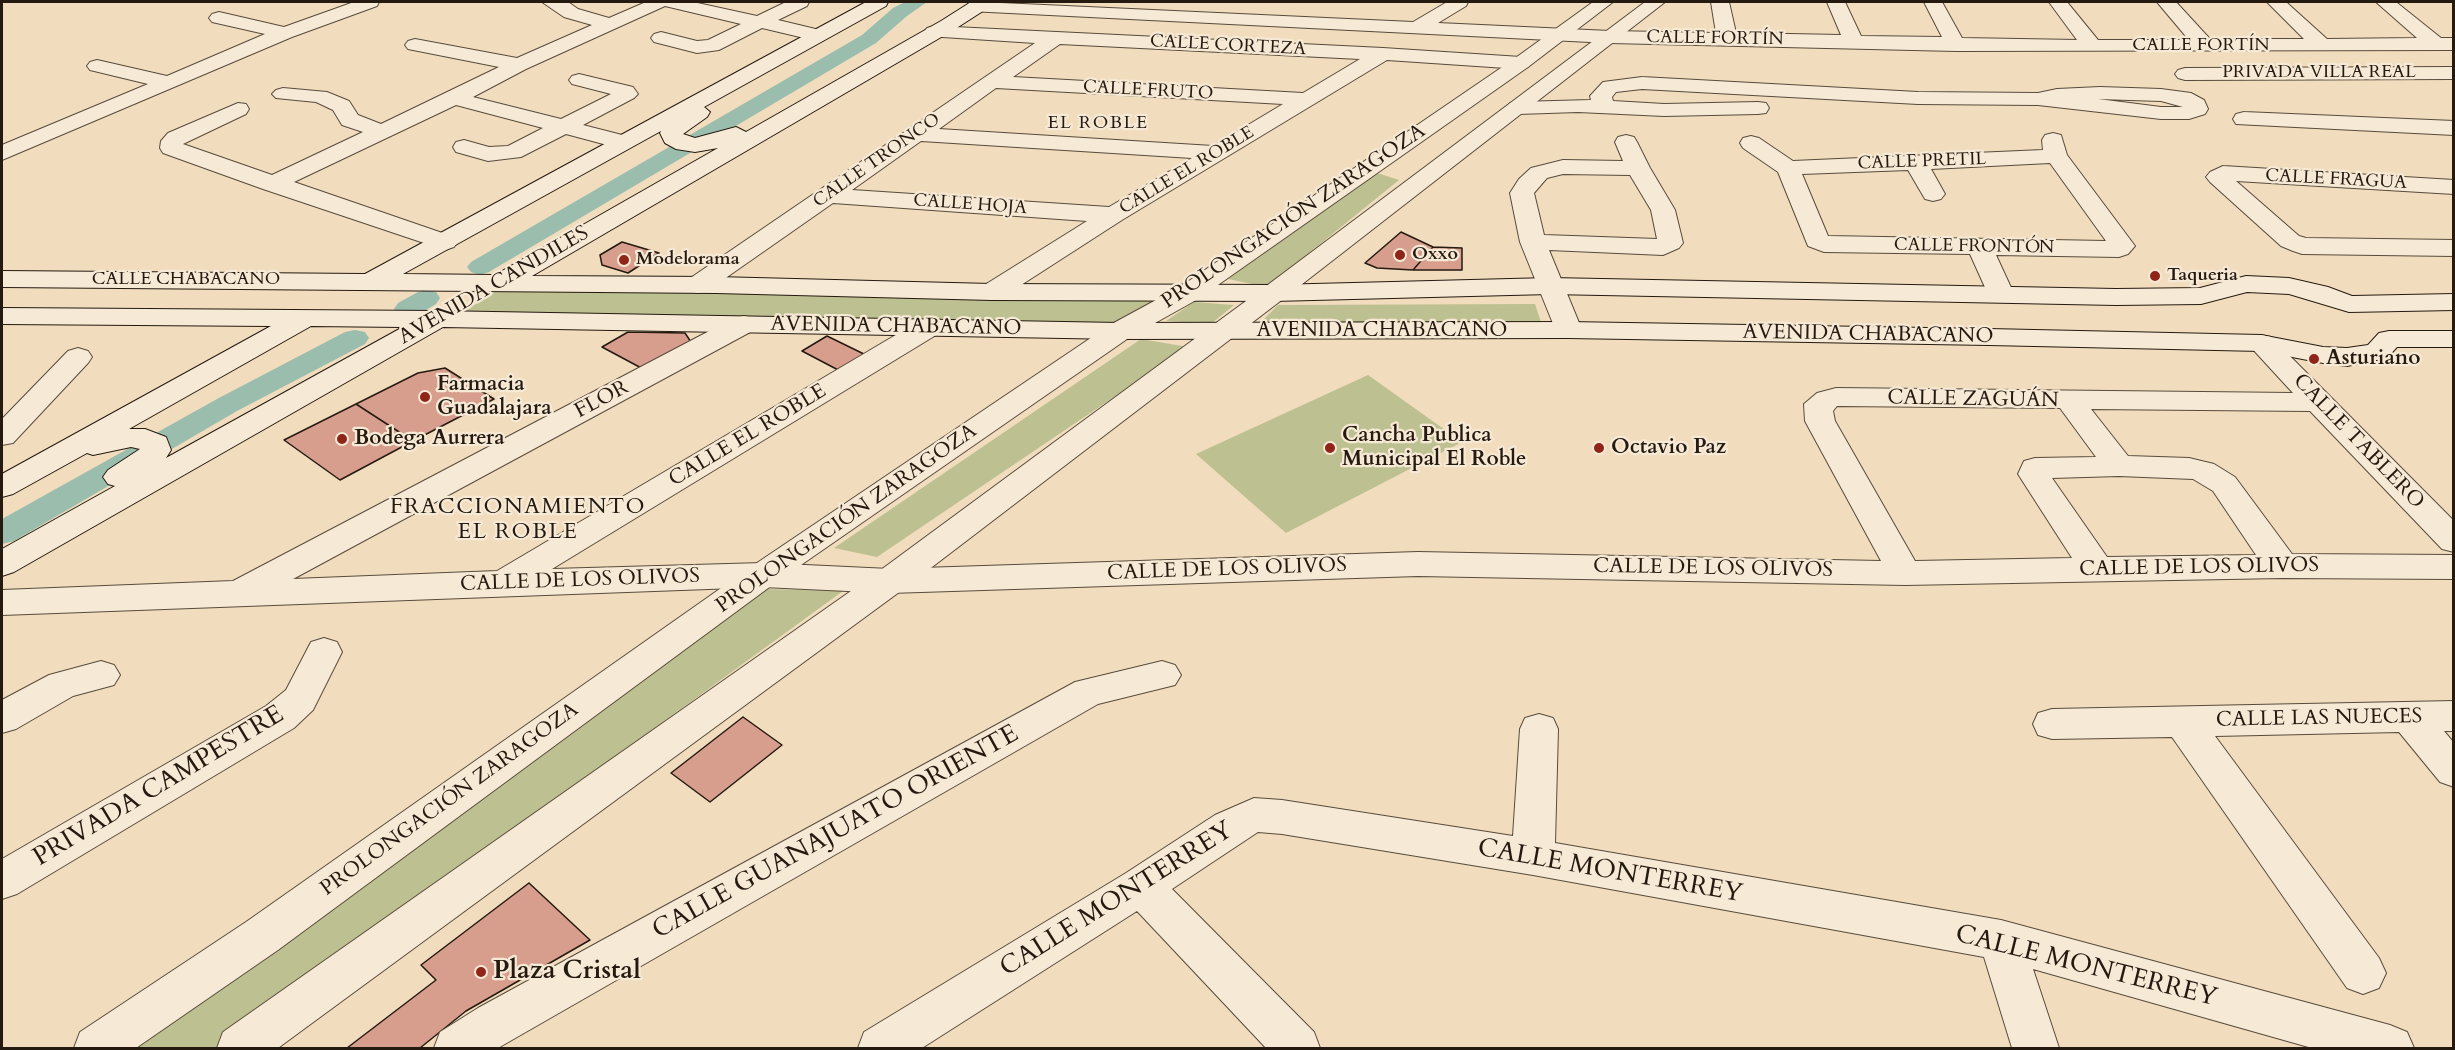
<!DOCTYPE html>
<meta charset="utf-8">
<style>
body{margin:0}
#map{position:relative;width:2455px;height:1050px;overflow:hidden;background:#f1ddbe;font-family:Cardo,serif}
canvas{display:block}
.frame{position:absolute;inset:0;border:3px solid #251a10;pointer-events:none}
</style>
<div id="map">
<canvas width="2455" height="1050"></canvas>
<div class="frame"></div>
</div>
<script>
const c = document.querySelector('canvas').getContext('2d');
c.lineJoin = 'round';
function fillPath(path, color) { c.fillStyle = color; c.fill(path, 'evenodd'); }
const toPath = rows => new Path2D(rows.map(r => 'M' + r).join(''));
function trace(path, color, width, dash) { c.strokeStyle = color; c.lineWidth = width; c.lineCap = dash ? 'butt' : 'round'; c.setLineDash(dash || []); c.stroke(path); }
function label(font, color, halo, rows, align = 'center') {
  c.font = font + ' Cardo,serif'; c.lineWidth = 4.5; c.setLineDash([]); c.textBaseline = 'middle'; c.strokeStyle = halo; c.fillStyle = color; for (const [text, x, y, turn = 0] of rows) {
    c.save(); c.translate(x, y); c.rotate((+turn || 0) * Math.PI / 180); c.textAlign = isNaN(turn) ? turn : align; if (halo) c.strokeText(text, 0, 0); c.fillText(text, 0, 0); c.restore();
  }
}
const green = toPath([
 [1377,173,1399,180,1267,287,1228,279],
 [500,289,1168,298,1118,327,455,317],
 [1194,302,1234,305,1211,324,1166,321],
 [1535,304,1543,328,1258,325,1278,305],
 [1141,339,1188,347,877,557,834,548],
 [1368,375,1462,442,1286,533,1196,454],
 [766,589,843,591,215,1048,99,1048]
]);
const canal = toPath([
 [905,2,927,2,907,16,876,43,489,272,480,275,471,272,467,267,471,262,862,35,893,8,905,2],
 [427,290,436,292,440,298,436,304,418,315,408,317,398,315,394,309,398,303,418,292,427,290],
 [355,330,365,332,369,338,365,344,237,411,14,541,2,544,2,519,217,399,345,332,355,330]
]);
const building = toPath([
 [1401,232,1433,247,1413,270,1377,268,1365,263,1401,232],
 [622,242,659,253,628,273,602,265,600,255,622,242],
 [1433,247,1462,248,1462,270,1413,270,1433,247],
 [628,332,685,333,691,342,645,370,602,347,628,332],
 [827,336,868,356,842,372,802,351,827,336],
 [445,368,494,399,413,441,356,404,418,373,445,368],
 [356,404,413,441,340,480,284,440,356,404],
 [743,717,782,745,710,802,671,773,743,717],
 [529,883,590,940,466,1011,420,1048,347,1048,436,980,421,965,529,883]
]);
const minor = toPath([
 [354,2,379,2,377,6,292,37,2,160,2,145,148,84,90,70,87,66,90,62,97,60,167,76,265,34,212,22,209,18,212,14,219,12,284,27,354,2],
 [542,2,568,2,578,9,609,18,646,2,693,2,757,16,786,2,809,2,807,6,778,20,824,31,827,35,824,39,817,41,762,28,719,50,697,53,654,42,651,38,654,34,661,32,697,41,708,40,741,24,665,6,526,69,473,97,561,119,611,94,572,84,569,80,572,76,579,74,633,87,638,94,634,98,583,125,630,137,633,142,630,147,622,149,566,134,521,157,488,161,456,152,453,147,456,142,464,140,489,147,508,146,543,128,456,105,294,182,454,237,458,242,454,247,445,250,263,189,163,153,160,148,161,141,168,133,238,103,246,104,249,109,246,114,183,144,272,175,363,132,342,125,333,110,316,102,276,98,272,94,276,90,283,88,327,92,349,101,358,115,381,124,499,67,408,49,405,45,408,41,415,39,517,58,592,25,564,17,542,2],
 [979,2,1413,22,1447,2,1468,2,1466,6,1438,23,1610,31,1716,33,1711,2,1729,2,1736,33,1841,35,1827,2,1845,2,1861,36,1942,37,1924,2,1942,2,1962,38,2077,40,2049,2,2067,2,2098,40,2189,40,2157,2,2176,2,2210,39,2304,39,2267,2,2286,2,2327,39,2417,38,2376,2,2396,2,2441,38,2454,38,2454,50,1956,51,1610,43,969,11,967,7,969,3,979,2],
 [934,26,1383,48,1521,57,1528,59,1531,63,1528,67,1521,69,1387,60,1122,220,1001,298,992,300,983,298,979,292,983,286,1087,221,833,203,707,291,698,293,689,291,685,285,689,279,1035,43,927,36,924,32,927,28,934,26],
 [1060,44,1360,59,1303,93,1013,77,1060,44],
 [996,88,1283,104,1213,146,939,129,996,88],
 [921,141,1192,158,1109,207,852,190,921,141],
 [2454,67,2454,79,2185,80,2178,78,2175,74,2178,70,2185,68,2454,67],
 [1642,77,1918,92,2038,93,2057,89,2100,87,2161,89,2191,93,2204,100,2208,109,2205,114,2189,119,2161,119,2038,105,1918,104,1642,89,1616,92,1612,97,1613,101,1664,104,1758,102,1766,103,1769,108,1766,113,1758,114,1664,116,1578,112,1518,114,1510,113,1507,108,1510,103,1518,102,1591,100,1590,96,1603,82,1642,77],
 [2098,99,2161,101,2183,107,2161,107,2098,99],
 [2244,112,2454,121,2454,135,2236,124,2233,119,2236,114,2244,112],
 [2053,133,2061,135,2067,155,2135,246,2128,254,2119,257,1996,255,2014,294,2010,300,2001,302,1992,300,1988,294,1970,254,1824,252,1808,246,1778,172,1743,148,1740,143,1743,138,1751,136,1759,138,1793,161,2043,150,2042,140,2045,135,2053,133],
 [2050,163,2106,241,1828,236,1802,174,1908,170,1925,199,1933,201,1941,199,1945,194,1931,169,2050,163],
 [1626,135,1634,137,1637,142,1650,168,1675,210,1683,243,1679,248,1663,255,1549,250,1582,330,1578,336,1568,338,1558,336,1520,242,1510,193,1519,179,1531,168,1563,160,1623,161,1615,142,1618,137,1626,135],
 [1563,174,1630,175,1651,210,1657,239,1544,235,1534,193,1547,178,1563,174],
 [2223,166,2454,180,2454,194,2236,181,2299,236,2306,238,2454,240,2454,256,2302,254,2293,251,2281,246,2210,182,2206,177,2210,172,2223,166],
 [744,316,754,318,758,324,754,330,293,579,497,571,921,320,931,318,941,320,945,326,941,332,552,569,763,563,890,569,1418,552,1881,561,1805,421,1804,404,1817,393,1836,388,2293,393,2247,343,2251,337,2261,335,2271,337,2454,521,2454,552,2442,549,2310,411,2091,409,2128,456,2189,458,2214,464,2235,477,2292,554,2454,555,2454,579,2282,578,1905,585,1418,576,890,593,763,587,2,615,2,590,233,581,734,318,744,316],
 [1837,406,2060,408,2096,457,2035,458,2024,461,2018,474,2072,558,1915,561,1835,421,1833,411,1837,406],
 [2119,476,2193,479,2213,491,2256,555,2107,557,2052,478,2119,476],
 [78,348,88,351,92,357,88,363,13,443,2,445,2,419,68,351,78,348],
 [324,638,337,642,342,652,313,710,294,728,17,894,2,899,2,859,266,706,286,690,311,642,324,638],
 [101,661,114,665,120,675,114,685,73,696,16,729,2,733,2,700,49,675,101,661],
 [1162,661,1175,665,1181,675,1175,685,1098,704,498,1048,434,1048,440,1032,478,1008,1075,682,1162,661],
 [2454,701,2454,731,2444,731,2454,743,2454,787,2440,782,2399,732,2215,736,2379,958,2386,973,2379,988,2363,994,2347,988,2172,737,2052,739,2038,735,2033,724,2038,713,2052,709,2454,701],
 [1539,714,1553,718,1558,729,1555,843,2001,920,2390,1025,2407,1032,2414,1048,2312,1048,2033,969,2059,1048,2012,1048,1984,957,1533,875,1282,834,1258,832,1172,889,1314,1032,1320,1048,1266,1048,1137,911,922,1048,858,1048,864,1032,1126,873,1215,815,1254,798,1282,800,1513,836,1520,729,1525,718,1539,714]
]);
const tertiary = toPath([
 [1593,2,1613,2,1528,67,1198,299,1130,337,775,583,278,950,136,1048,74,1048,80,1032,246,922,751,567,1110,325,1180,287,1514,59,1593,2],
 [1645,2,1665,2,1283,299,902,590,278,1048,217,1048,223,1032,878,572,1265,287,1645,2]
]);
const secondary = toPath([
 [866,2,888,2,886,6,704,107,710,112,707,117,683,134,695,138,736,127,746,132,941,21,971,2,990,2,983,11,955,29,532,276,716,277,992,284,1274,285,1550,278,2116,289,2200,288,2246,276,2289,278,2328,287,2352,296,2454,294,2454,310,2349,312,2289,294,2247,292,2201,304,2116,305,1550,294,1274,301,992,300,716,293,2,287,2,271,365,274,866,2],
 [661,131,660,133,665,143,676,149,695,152,718,148,495,275,403,274,661,131],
 [2,308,436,311,1120,323,1568,322,1989,329,2261,335,2323,347,2347,348,2368,345,2379,333,2389,331,2454,331,2454,347,2397,347,2387,358,2347,366,2323,363,2261,351,1989,345,1568,338,1120,339,443,327,14,572,2,576,2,549,115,486,108,484,103,477,108,470,140,449,131,447,93,455,87,453,13,494,2,497,2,474,271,326,2,324,2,308],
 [311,326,403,327,166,458,171,450,166,437,145,429,129,429,311,326]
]);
const markers = [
 [1400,255,6,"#8f2418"],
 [624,260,6,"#8f2418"],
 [2155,276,6,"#8f2418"],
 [2314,359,6,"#8f2418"],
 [425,397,6,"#8f2418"],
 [342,439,6,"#8f2418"],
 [1330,448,6,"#8f2418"],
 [1599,448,6,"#8f2418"],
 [481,972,6,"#8f2418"]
];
const farStreetnames = [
 ["CALLE FORTÍN",1715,39,1],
 ["CALLE CORTEZA",1228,46,3],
 ["CALLE FORTÍN",2201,46],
 ["PRIVADA VILLA REAL",2319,73],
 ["CALLE FRUTO",1148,91,3],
 ["CALLE TRONCO",877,161,-35],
 ["CALLE PRETIL",1922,162,-2],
 ["CALLE EL ROBLE",1187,171,-31],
 ["CALLE FRAGUA",2336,180,3],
 ["CALLE HOJA",970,205,4],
 ["CALLE FRONTÓN",1974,247,1],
 ["CALLE CHABACANO",186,280]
];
const farNeighbourhoodnames = [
 ["EL ROBLE",1098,124]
];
const farPoinames = [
 ["Oxxo",1412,255],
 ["Modelorama",636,260],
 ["Taqueria",2167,276]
];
const streetNames = [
 ["PROLONGACIÓN ZARAGOZA",1294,217,-34],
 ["AVENIDA CANDILES",494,286,-30],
 ["AVENIDA CHABACANO",896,327,1],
 ["AVENIDA CHABACANO",1382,331],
 ["AVENIDA CHABACANO",1868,335,1],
 ["FLOR",602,400,-28],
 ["CALLE ZAGUÁN",1973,400,1],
 ["CALLE EL ROBLE",748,436,-31],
 ["CALLE TABLERO",2358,442,46],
 ["PROLONGACIÓN ZARAGOZA",847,519,-35],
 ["CALLE DE LOS OLIVOS",2199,568,-1],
 ["CALLE DE LOS OLIVOS",1713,569,1],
 ["CALLE DE LOS OLIVOS",1227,570,-2],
 ["CALLE DE LOS OLIVOS",580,581,-2],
 ["CALLE LAS NUECES",2319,719,-1],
 ["PROLONGACIÓN ZARAGOZA",450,800,-36]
];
const poiNames = [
 ["Asturiano",2326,359],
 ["Farmacia",437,385],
 ["Guadalajara",437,409],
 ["Cancha Publica",1342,436],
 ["Municipal El Roble",1342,460],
 ["Bodega Aurrera",354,439],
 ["Octavio Paz",1611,448]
];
const neighbourhoodNames = [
 ["FRACCIONAMIENTO",518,508],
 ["EL ROBLE",518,533]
];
const nearStreetnames = [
 ["PRIVADA CAMPESTRE",159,787,-31],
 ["CALLE GUANAJUATO ORIENTE",836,833,-29],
 ["CALLE MONTERREY",1610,872,10],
 ["CALLE MONTERREY",1117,900,-32],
 ["CALLE MONTERREY",2086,967,14]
];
const nearPoinames = [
 ["Plaza Cristal",493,972]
];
fillPath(green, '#bdc090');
fillPath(canal, '#9bbdad');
fillPath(building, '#d89e8d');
trace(building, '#251a10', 1.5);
trace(minor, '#584b3c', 2);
trace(tertiary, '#584b3c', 2);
trace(secondary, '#251a10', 2);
fillPath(minor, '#f6e9d5');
fillPath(tertiary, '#f6e9d5');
fillPath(secondary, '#f6e9d5');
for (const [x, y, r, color] of markers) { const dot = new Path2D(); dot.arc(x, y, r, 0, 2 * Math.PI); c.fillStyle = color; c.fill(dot); trace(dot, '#f6e9d5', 2); }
label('18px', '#251a10', '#f6e9d5', farStreetnames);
c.letterSpacing = '1.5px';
label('18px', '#251a10', '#f6e9d5', farNeighbourhoodnames);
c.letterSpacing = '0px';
label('bold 18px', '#251a10', '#f6e9d5', farPoinames, 'left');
label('21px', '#251a10', '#f6e9d5', streetNames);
label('bold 21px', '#251a10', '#f6e9d5', poiNames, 'left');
c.letterSpacing = '1.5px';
label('22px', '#251a10', '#f6e9d5', neighbourhoodNames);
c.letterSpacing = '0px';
label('26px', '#251a10', '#f6e9d5', nearStreetnames);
label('bold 26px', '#251a10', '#f6e9d5', nearPoinames, 'left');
</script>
